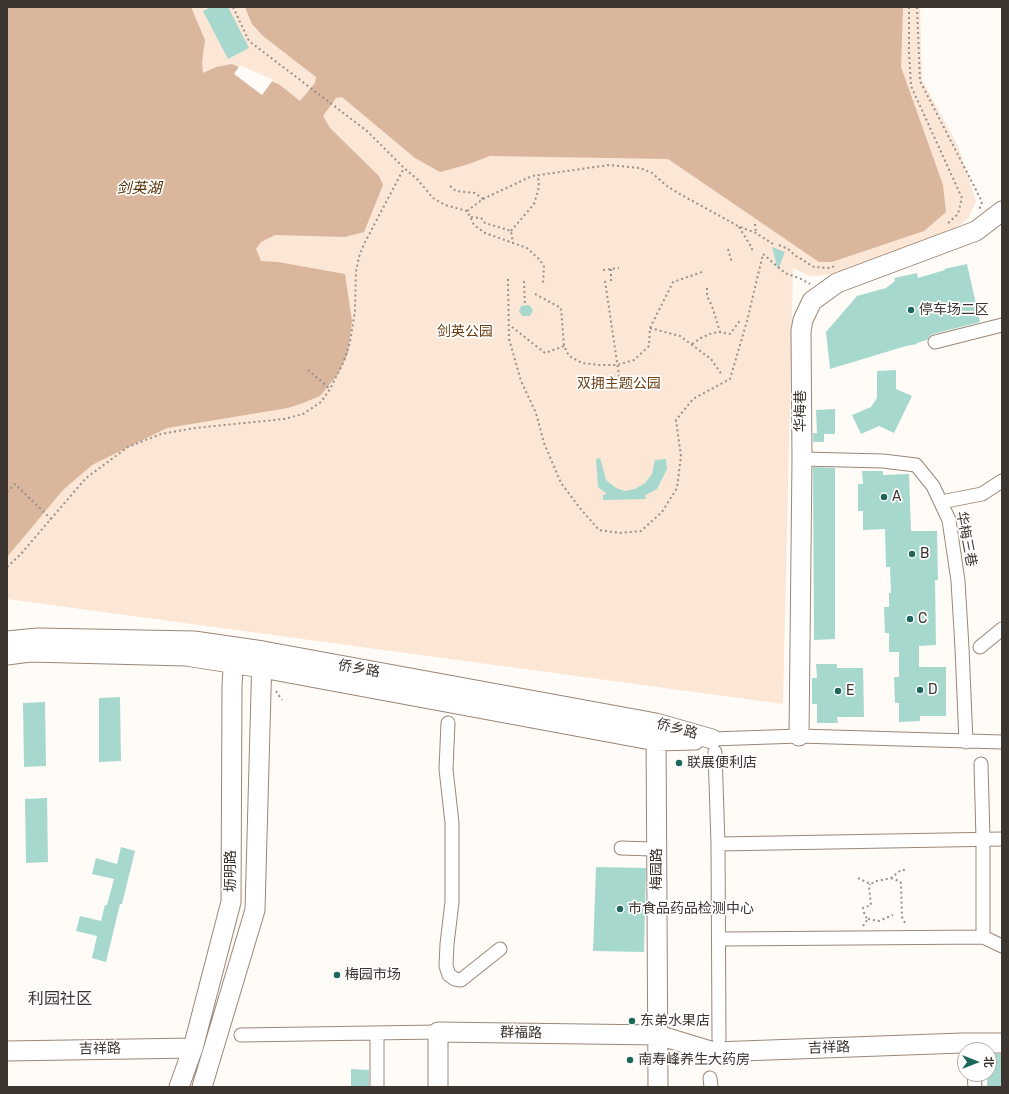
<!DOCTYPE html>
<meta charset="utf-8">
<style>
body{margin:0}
#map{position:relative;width:1009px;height:1094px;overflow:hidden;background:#fffbf7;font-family:Rubik,"Noto Sans SC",sans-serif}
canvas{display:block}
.frame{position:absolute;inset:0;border:8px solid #3c342e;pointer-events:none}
.north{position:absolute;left:957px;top:1042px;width:40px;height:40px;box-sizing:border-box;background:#fff;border:1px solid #b1aeab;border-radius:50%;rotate:90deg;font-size:11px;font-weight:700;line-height:16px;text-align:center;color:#3c342e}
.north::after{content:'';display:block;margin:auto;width:14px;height:18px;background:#1e675c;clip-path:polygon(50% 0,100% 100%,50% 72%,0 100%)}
</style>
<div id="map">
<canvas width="1009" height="1094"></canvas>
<div class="frame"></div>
<div class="north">北</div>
</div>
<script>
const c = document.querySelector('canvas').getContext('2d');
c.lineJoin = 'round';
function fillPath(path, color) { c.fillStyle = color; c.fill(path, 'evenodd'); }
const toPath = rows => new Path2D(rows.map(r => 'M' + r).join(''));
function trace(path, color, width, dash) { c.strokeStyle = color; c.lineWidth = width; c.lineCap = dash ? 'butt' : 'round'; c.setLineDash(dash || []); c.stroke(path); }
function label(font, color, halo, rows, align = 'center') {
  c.font = font + ' Rubik,"Noto Sans SC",sans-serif'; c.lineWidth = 3.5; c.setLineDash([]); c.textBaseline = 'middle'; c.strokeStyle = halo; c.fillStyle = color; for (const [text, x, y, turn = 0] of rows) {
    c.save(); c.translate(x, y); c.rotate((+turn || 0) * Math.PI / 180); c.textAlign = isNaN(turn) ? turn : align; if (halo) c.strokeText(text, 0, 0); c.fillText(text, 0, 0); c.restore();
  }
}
const green = toPath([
 [7,7,920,7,922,80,958,146,976,201,968,219,935,243,827,275,810,276,793,268,783,704,7,599]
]);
const water = toPath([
 [7,7,191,7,205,40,202,62,203,73,216,67,232,64,280,85,300,101,315,83,316,77,263,36,252,24,245,7,903,7,901,67,943,185,946,212,924,231,832,262,819,262,668,159,490,156,466,165,440,172,415,158,342,97,336,98,323,116,330,128,379,176,383,185,364,232,345,237,275,235,261,242,256,249,261,261,278,262,345,274,352,321,348,353,338,374,320,396,303,403,288,408,167,428,92,465,63,490,7,557]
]);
const pier = toPath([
 [240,65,273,80,262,95,234,74]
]);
const building = toPath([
 [211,7,228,7,249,48,228,59,203,11],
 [772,247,785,252,778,270],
 [967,264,980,322,933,334,930,336,927,340,917,343,917,344,906,346,830,369,826,332,857,296,886,288,895,281,894,278,917,273,918,278,945,270,944,269],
 [529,305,533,310,530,316,523,316,519,312,521,306],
 [896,370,896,389,912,396,894,433,879,426,861,434,852,415,871,407,877,398,877,371],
 [835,409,835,434,824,434,824,442,813,442,813,433,817,433,816,410],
 [600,458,606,480,616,488,625,491,635,489,645,483,652,474,655,460,666,459,667,469,657,489,644,496,646,497,646,499,603,500,603,495,607,494,598,487,596,459],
 [813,467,835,468,835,639,814,640],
 [862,471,883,471,883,475,909,474,911,531,937,531,938,580,935,580,936,645,919,646,919,667,946,667,946,716,920,716,920,721,899,722,899,703,895,703,894,677,899,677,899,652,889,652,889,633,885,633,884,607,889,607,889,593,891,593,890,567,886,567,885,529,863,530,863,511,858,511,858,484,863,484],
 [816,664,837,664,837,668,863,668,864,717,837,717,838,723,817,723,817,704,812,704,812,678,817,678],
 [120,697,121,761,99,762,99,698],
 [45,702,46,766,24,767,23,703],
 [47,798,48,862,26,863,25,799],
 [121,847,135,851,122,904,120,904,106,962,92,958,97,936,76,931,80,916,101,921,105,905,107,905,114,879,92,874,96,858,117,864],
 [596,867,646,868,644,952,593,951],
 [989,1054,1002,1054,1002,1087,987,1087,987,1074,989,1074],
 [351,1069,369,1070,369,1087,351,1087]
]);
const path = toPath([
 [233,7,249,41,367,131,404,168,417,179,433,198,445,205,467,211,474,225,485,233,527,248,540,260,544,267,543,283],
 [909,7,909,52,911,86,962,198,958,214,946,225],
 [917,7,920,81,973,184,982,202,979,210],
 [450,186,456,191,475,193,483,199],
 [467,211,483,199,532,176,609,165,640,168,652,173,667,186,678,193,738,226,756,233,773,244],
 [471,217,481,218,485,223,511,231,513,243],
 [755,224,756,233],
 [739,227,752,248,752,250],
 [511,231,534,204,539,187,538,175],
 [779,245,788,249,796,256,814,267,830,268,835,266],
 [728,249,732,263],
 [611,269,611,281],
 [603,270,619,268],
 [508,279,509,339,521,381,536,413,544,443,561,483,579,507,599,530,620,533,641,531,662,512,677,488,681,456,676,420,693,399,730,379,747,321,763,254,785,273,799,278,810,284],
 [524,281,525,306],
 [605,281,621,389],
 [707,288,707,296,712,306,720,332],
 [535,294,561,308,564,346,569,356,582,363,599,365,617,365,634,360,649,346,650,328,673,282,702,272],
 [512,327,545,353,564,346],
 [650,328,680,336,711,359,722,375],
 [692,344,701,338,712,333,720,332,730,334,741,319],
 [308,370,330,389],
 [7,492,15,484,51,519],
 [7,567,20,555,86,478,128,447,161,434,195,428,284,419,303,414,321,402,330,389,344,361,350,342,355,311,356,271,359,257,364,244,404,168],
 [276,691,282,700],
 [858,878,870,884,877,881,891,878,901,870,906,870],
 [891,878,899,881,901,883,902,917,906,925],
 [868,919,879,921,893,915],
 [863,926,868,919,865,916,863,908,871,905,869,887,870,884]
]);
const street = toPath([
 [935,342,1002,325],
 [802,459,883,461,916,465,933,486,949,520,958,581,962,648,966,742],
 [941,502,982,494,1002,481],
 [980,647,1002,629],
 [448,723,446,769,452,823,452,902,447,944,446,966,449,975,455,979,461,980,500,949],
 [712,739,799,736,1002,742],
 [715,752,718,844,719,1039],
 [981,764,983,839,983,937,1002,946],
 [718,844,1002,839],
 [621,848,652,849],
 [725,939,983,937],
 [241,1035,438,1032],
 [974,1074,975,1087],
 [710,1078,711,1087],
 [377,1087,377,1033]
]);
const secondary = toPath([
 [7,641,38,638,194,641,263,651,656,723,712,739],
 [7,655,30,652,186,656,262,668,656,741,695,740],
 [656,729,658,1087],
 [799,736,802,459,801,331,803,320,812,301,837,283,976,231,1002,211],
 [7,1051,193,1048],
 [179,1087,193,1048,231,902,232,686,234,651],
 [202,1087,255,910,262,656],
 [438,1087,438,1032,658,1035,714,1052,962,1043,1002,1043]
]);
const markers = [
 [911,310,4,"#1e675c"],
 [884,497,4,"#1e675c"],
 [912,554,4,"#1e675c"],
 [910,619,4,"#1e675c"],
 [920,690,4,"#1e675c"],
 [838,691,4,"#1e675c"],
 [679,763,4,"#1e675c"],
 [620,909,4,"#1e675c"],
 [337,975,4,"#1e675c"],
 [632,1021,4,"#1e675c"],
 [630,1060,4,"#1e675c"]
];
const poiNames = [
 ["停车场二区",919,310],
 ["A",892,497],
 ["B",920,554],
 ["C",918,619],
 ["D",928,690],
 ["E",846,691],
 ["联展便利店",687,763],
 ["市食品药品检测中心",628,909],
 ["梅园市场",345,975],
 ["东弟水果店",640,1021],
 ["南寿峰养生大药房",638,1060]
];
const parkNames = [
 ["剑英公园",465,332],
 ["双拥主题公园",619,384]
];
const streetNames = [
 ["华梅巷",801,411,-90],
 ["华梅三巷",966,539,79],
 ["侨乡路",359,669,10],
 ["侨乡路",677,729,15],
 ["梅园路",657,869,-90],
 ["坜明路",231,871,-90],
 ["群福路",521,1033,1],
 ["吉祥路",829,1048,-2],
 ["吉祥路",100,1049,-1]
];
const waterNames = [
 ["剑英湖",139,189]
];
const quarterNames = [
 ["利园社区",60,999]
];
fillPath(green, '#fce7d7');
fillPath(water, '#d9b69c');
fillPath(pier, '#fffbf7');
fillPath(building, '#a6d8ce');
trace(street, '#9a8778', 15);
trace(secondary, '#9a8778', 21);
trace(path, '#97918c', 2, [2, 3]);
trace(street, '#fff', 13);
trace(secondary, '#fff', 19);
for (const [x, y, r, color] of markers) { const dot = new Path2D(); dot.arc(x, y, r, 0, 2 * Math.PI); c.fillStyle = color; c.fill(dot); trace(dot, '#fff', 1.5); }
label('14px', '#3c342e', '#fff', poiNames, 'left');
label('14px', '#6b3e13', '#fff', parkNames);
label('14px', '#3c342e', '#fff', streetNames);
label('italic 15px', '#5c3001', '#fff', waterNames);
label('16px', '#3c342e', '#fff', quarterNames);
</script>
